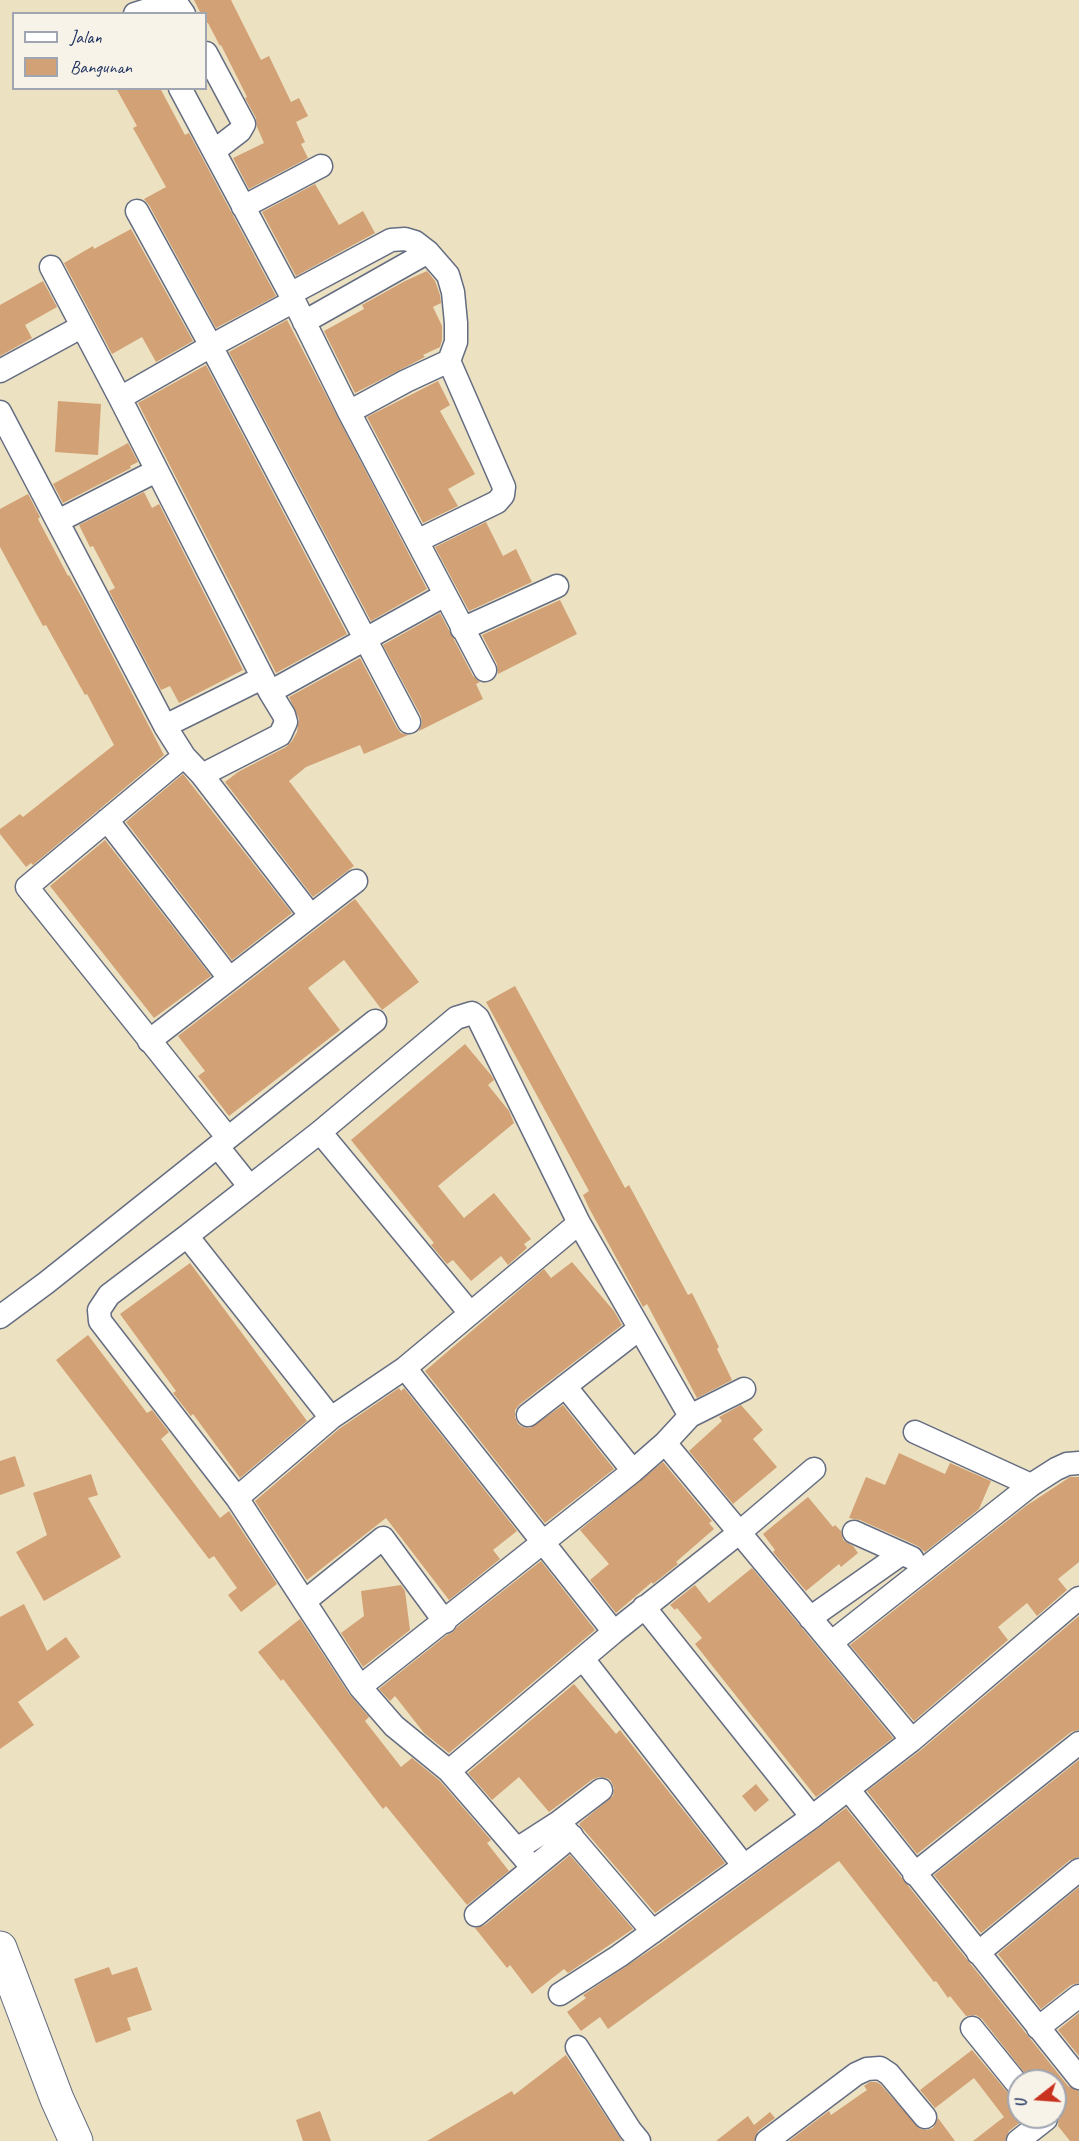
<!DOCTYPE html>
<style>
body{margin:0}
#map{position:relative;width:1079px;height:2141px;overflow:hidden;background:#ece1c1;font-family:Caveat,sans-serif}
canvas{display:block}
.legend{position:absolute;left:12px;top:12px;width:195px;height:78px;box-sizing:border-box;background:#f7f3e8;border:2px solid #9fa5b1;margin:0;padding:8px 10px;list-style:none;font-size:18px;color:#1b2f5e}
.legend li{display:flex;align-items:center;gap:12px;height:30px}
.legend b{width:30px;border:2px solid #9fa5b1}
.north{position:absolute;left:1007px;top:2069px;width:60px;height:60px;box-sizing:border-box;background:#f7f3e8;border:2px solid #9fa5b1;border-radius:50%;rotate:253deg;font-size:16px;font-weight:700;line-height:24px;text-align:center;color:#1b2f5e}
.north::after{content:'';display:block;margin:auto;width:21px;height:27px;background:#c8321e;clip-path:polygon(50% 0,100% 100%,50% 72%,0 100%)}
</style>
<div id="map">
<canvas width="1079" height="2141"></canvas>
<ul class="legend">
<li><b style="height:8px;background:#fff"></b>Jalan</li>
<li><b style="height:16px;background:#d2a175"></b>Bangunan</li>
</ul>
<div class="north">U</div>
</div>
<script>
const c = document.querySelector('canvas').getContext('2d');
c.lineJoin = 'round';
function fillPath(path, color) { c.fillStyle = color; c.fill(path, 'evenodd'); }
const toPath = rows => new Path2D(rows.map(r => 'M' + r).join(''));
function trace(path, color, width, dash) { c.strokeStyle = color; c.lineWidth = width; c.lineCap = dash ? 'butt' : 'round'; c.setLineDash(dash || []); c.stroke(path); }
const building = toPath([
 [194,0,231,0,261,60,269,56,291,102,299,98,308,116,296,122,305,142,301,144,308,158,249,189,233,158,264,143,257,127,256,118,245,98,247,97,221,45,220,46,208,23,206,23,206,14,201,14],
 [116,88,160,88,185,135,189,133,276,296,216,328,149,205,144,199,166,187,133,128,137,126],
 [315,184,339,225,363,211,375,233,296,276,262,212],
 [131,229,193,341,156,362,142,337,112,354,64,263,93,246,94,249],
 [427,271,435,281,440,295,441,303,433,307,442,326,442,340,440,347,423,355,425,357,355,393,324,331,364,309,362,305,405,281],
 [43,281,57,307,25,325,32,338,0,356,0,305],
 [287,320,427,589,371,621,229,352],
 [206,365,347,634,276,673,138,403],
 [438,381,450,405,440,411,475,474,448,489,458,506,423,523,367,417],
 [58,401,101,404,98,455,55,452],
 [128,443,138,462,130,466,131,468,63,503,53,484],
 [144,492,152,508,159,504,243,670,179,703,170,686,161,690,109,591,115,588,93,546,90,547,79,525],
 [28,494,40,517,38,519,68,576,69,575,85,603,164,755,33,865,31,863,26,867,0,834,0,829,20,814,23,817,114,745,87,694,85,695,46,625,43,626,0,547,0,509],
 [486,522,503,556,516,549,532,582,469,611,435,547],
 [560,600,577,634,498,674,497,664,482,635],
 [440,613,473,676,480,682,476,684,483,699,419,731,422,723,421,716,383,645],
 [360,658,397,728,401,733,408,735,364,754,360,745,306,767,289,781,354,866,313,897,225,782,238,772,286,747,292,741,297,732,299,719,289,697],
 [183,774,292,913,232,960,126,822],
 [105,840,211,976,154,1018,50,886],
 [355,899,419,982,382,1010,344,960,308,988,340,1030,229,1116,198,1076,205,1071,178,1036],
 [515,986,625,1188,629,1185,688,1295,692,1293,719,1347,717,1349,732,1380,697,1398,647,1304,643,1307,589,1208,583,1195,589,1191,486,1002],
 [465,1044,491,1075,494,1080,488,1085,509,1111,514,1123,438,1186,464,1218,494,1193,531,1239,524,1244,527,1248,508,1265,501,1256,471,1281,453,1260,447,1264,431,1245,434,1243,351,1140],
 [572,1262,614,1311,622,1325,520,1404,515,1410,515,1417,518,1424,522,1427,530,1428,563,1405,614,1469,545,1523,425,1371,544,1269,551,1278],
 [190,1263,307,1421,240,1478,193,1414,191,1416,173,1393,176,1391,120,1314],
 [88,1335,147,1413,152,1410,169,1432,161,1439,220,1518,229,1511,277,1584,241,1612,228,1595,237,1588,214,1556,209,1559,56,1360],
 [399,1388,401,1391,404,1388,517,1531,493,1550,500,1559,449,1600,386,1518,307,1580,255,1501,339,1429],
 [741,1405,763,1430,753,1439,777,1467,733,1504,689,1451,722,1421,719,1417],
 [899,1453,945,1474,950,1463,991,1481,979,1509,925,1552,918,1546,860,1520,849,1518,866,1477,885,1485],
 [15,1456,25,1486,0,1495,0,1461],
 [663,1462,712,1521,709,1523,714,1529,676,1562,678,1564,653,1584,652,1582,616,1613,590,1580,609,1564,580,1530],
 [91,1474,98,1495,88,1498,121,1557,44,1601,16,1552,47,1535,33,1493],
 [1070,1477,1079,1477,1079,1562,1058,1579,1067,1590,1037,1616,1027,1603,998,1627,1008,1640,914,1721,850,1645,1026,1506],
 [808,1497,833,1527,835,1525,841,1531,843,1540,853,1546,858,1553,841,1567,839,1564,806,1591,773,1552,775,1550,763,1534],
 [541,1561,595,1630,449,1753,424,1733,395,1696,390,1701,379,1689,447,1635,453,1632,457,1627],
 [752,1568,893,1738,816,1797,695,1644,702,1638,677,1608,675,1610,670,1605,695,1585,709,1603],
 [401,1585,405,1591,410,1630,363,1667,341,1633,364,1616,361,1591],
 [24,1604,47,1651,66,1637,80,1657,18,1702,34,1725,0,1749,0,1617],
 [1079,1616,1079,1730,1071,1732,917,1854,867,1791,921,1750],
 [300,1619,349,1694,369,1717,365,1721,401,1767,412,1758,440,1781,491,1840,487,1843,509,1871,467,1905,386,1806,383,1809,283,1679,281,1681,258,1652],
 [574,1684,616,1734,620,1730,725,1863,655,1913,579,1824,613,1796,614,1788,611,1781,607,1778,600,1777,593,1779,549,1812,519,1777,492,1800,468,1773],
 [1079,1760,1079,1857,1070,1860,981,1933,934,1875],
 [756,1784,769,1800,755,1812,742,1796],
 [846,1808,1068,2086,1079,2091,1079,2141,1070,2141,1058,2126,1059,2118,1055,2109,1055,2081,1031,2081,982,2019,976,2015,966,2016,950,1996,948,1998,936,1981,934,1982,839,1861,608,2029,600,2017,581,2031,567,2012,586,1998,583,1995,661,1943],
 [570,1855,633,1929,568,1973,564,1969,532,1994,510,1965,507,1968,475,1928,485,1925],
 [1079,1887,1079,1983,1071,1985,1041,2009,998,1954],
 [109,1967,112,1975,137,1967,152,2010,127,2018,131,2030,96,2043,74,1979],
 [1079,2013,1079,2056,1058,2030],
 [972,2050,1009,2094,1019,2099,1019,2117,1027,2117,1009,2131,1005,2141,973,2141,1004,2117,974,2078,935,2108,920,2090],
 [566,2055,622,2141,427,2141,512,2091,514,2095],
 [870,2082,876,2082,880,2084,920,2129,927,2130,933,2128,938,2118,955,2141,789,2141,829,2111,831,2115,867,2090,864,2086],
 [320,2111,331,2141,303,2141,296,2120],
 [770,2112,775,2118,758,2131,754,2141,716,2141,748,2116,754,2125]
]);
const street = toPath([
 [135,14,169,3,177,4,184,14],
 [206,53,244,124,240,131,214,151],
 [180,88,294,301,349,412,485,670],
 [243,207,321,166],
 [137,211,211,346,409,722],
 [51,267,120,398,270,692,284,715,286,722,280,735,202,775],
 [290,294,391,240,405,239,415,242,428,252,448,275,453,292,456,323,456,342,449,361],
 [304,322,428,252],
 [0,371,81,327],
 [120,398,211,346,294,301],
 [0,412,165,726,184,756,202,775,304,907],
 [349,412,406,381,449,361,504,487,503,495,497,502,417,541],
 [58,521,156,471],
 [462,629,557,586],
 [270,692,445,595],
 [165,726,262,678],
 [107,820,229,978],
 [149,1041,356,881],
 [320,1132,470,1313],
 [228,1138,375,1021],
 [218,1147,250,1187],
 [187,1236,331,1418],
 [0,1317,46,1283,228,1138,27,887,184,756],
 [405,1368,614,1632],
 [565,1386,633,1471],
 [528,1415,639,1329],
 [915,1432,1031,1485],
 [665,1443,912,1740],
 [237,1498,331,1418,405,1368,579,1223],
 [854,1532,912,1558],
 [305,1601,383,1538,445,1622],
 [644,1607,812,1817],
 [810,1618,901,1554],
 [832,1642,1031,1485,1056,1469,1067,1464,1079,1463],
 [583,1659,744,1866],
 [360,1687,633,1471,665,1443,690,1416,744,1389],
 [449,1771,614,1632,740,1532,814,1469],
 [848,1789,1079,2078],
 [559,1822,653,1932],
 [517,1849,559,1822,601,1790],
 [533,1868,449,1771,394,1726,360,1687,237,1498,100,1321,99,1310,109,1295,187,1236,320,1132,456,1018,472,1013,478,1018,579,1223,690,1416],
 [914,1874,1079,1743],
 [476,1915,572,1836],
 [978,1953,1079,1870],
 [560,1994,619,1956,812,1817,912,1740,1079,1598],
 [972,2028,1019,2086],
 [1038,2028,1079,1996],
 [577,2047,630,2130,639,2141],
 [767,2141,856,2074,867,2069,880,2068,889,2074,925,2117],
 [1018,2141,1046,2119,1045,2117]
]);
const primary = toPath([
 [0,1948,57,2099,76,2141]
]);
fillPath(building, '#d2a175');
trace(street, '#646d81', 25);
trace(primary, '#646d81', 35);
trace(street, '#fff', 22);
trace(primary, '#fff', 33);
</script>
